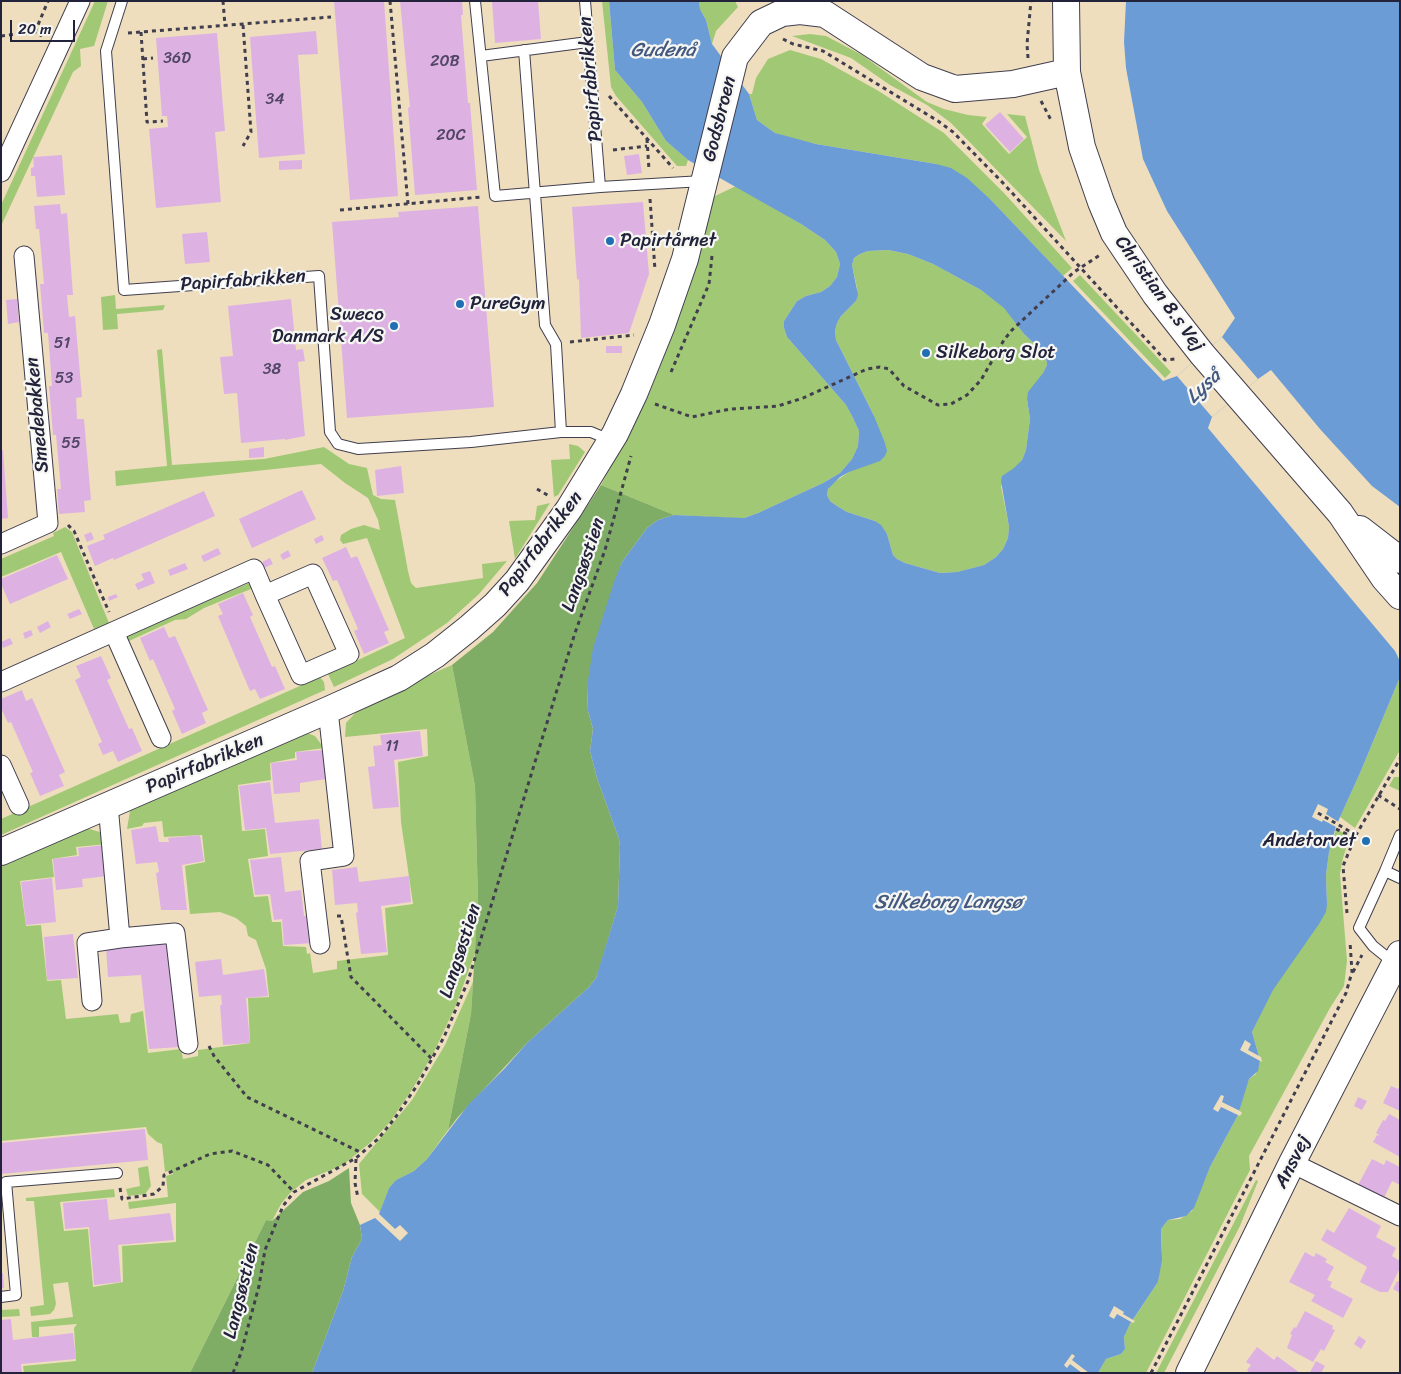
<!DOCTYPE html>
<meta charset="utf-8">
<style>
body{margin:0}
#map{position:relative;width:1401px;height:1374px;overflow:hidden;background:#eedebd;font-family:Sriracha,sans-serif}
canvas{display:block}
.frame{position:absolute;inset:0;border:2px solid #22223b;pointer-events:none}
.scale{position:absolute;left:10px;top:20px;width:65px;height:22px;box-sizing:border-box;border:2px solid #22223b;border-top:0;padding-left:6px;font-size:15px;line-height:18px;white-space:nowrap;color:#22223b;-webkit-text-stroke:4px #f6f6f2;paint-order:stroke}
</style>
<div id="map">
<canvas width="1401" height="1374"></canvas>
<div class="frame"></div>
<div class="scale">20 m</div>
</div>
<script>
const c = document.querySelector('canvas').getContext('2d');
c.lineJoin = 'round';
function fillPath(path, color) { c.fillStyle = color; c.fill(path, 'evenodd'); }
const toPath = rows => new Path2D(rows.map(r => 'M' + r).join(''));
function trace(path, color, width, dash) { c.strokeStyle = color; c.lineWidth = width; c.lineCap = dash ? 'butt' : 'round'; c.setLineDash(dash || []); c.stroke(path); }
function label(font, color, halo, rows, align = 'center') {
  c.font = font + ' Sriracha,sans-serif'; c.lineWidth = 4.5; c.setLineDash([]); c.textBaseline = 'middle'; c.strokeStyle = halo; c.fillStyle = color; for (const [text, x, y, turn = 0] of rows) {
    c.save(); c.translate(x, y); c.rotate((+turn || 0) * Math.PI / 180); c.textAlign = isNaN(turn) ? turn : align; if (halo) c.strokeText(text, 0, 0); c.fillText(text, 0, 0); c.restore();
  }
}
const green = toPath([
 [95,1,108,1,94,46,80,49,81,66,73,72,1,226,1,205],
 [602,1,609,1,615,70,642,102,666,141,688,160,686,166,677,166,616,96,611,87],
 [699,1,735,1,738,7,716,31,712,44,706,20,700,9],
 [810,34,826,36,862,55,927,102,944,109,968,115,987,117,982,124,1009,154,1027,137,1007,114,1025,116,1039,170,1066,241,951,123,927,105,890,85,851,58,792,36],
 [790,50,821,59,877,90,944,133,1004,193,1072,268,1063,276,991,200,936,164,816,144,789,138,775,133,757,120,749,94,752,94,756,78,768,59],
 [736,186,801,224,825,240,836,252,840,264,837,277,830,286,821,292,806,296,797,301,784,321,784,328,787,337,846,405,853,418,859,431,858,446,852,459,840,473,823,483,758,513,744,518,731,518,674,515,601,485,651,389,673,332,688,291,713,197],
 [888,250,908,254,933,264,981,290,1004,307,1024,334,1042,351,1046,358,1047,365,1043,373,1027,399,1030,419,1026,450,1022,460,1001,486,1009,527,1008,538,1003,549,996,557,984,565,957,572,940,573,905,563,897,559,893,555,887,534,875,521,847,512,837,506,830,501,827,495,828,489,833,483,849,472,874,416,836,340,835,331,837,323,841,316,856,301,857,288,852,265,854,258,860,254,868,251],
 [1080,275,1171,372,1165,378,1073,281],
 [115,295,116,309,165,305,163,310,117,314,118,329,103,330,101,297],
 [162,349,172,465,264,459,324,447,349,464,367,468,373,495,381,499,395,500,408,571,411,583,416,588,483,578,482,564,507,561,479,594,447,623,393,659,334,687,328,674,405,638,367,538,343,544,340,540,341,535,351,529,364,525,380,530,378,520,368,498,345,483,321,464,116,486,115,471,167,466,157,350],
 [569,444,578,446,585,452,558,495,554,497,551,460,570,459],
 [550,503,515,559,509,521,535,520,537,506],
 [65,527,72,532,109,623,94,629,61,552,1,577,1,559,54,536,53,533],
 [254,581,255,585,251,589,204,608,186,619,175,620,129,641,126,636,129,634],
 [452,665,475,786,478,900,475,953,456,1005,434,1052,413,1088,390,1122,371,1142,343,1165,306,1180,290,1193,281,1204,272,1221,266,1220,190,1373,24,1373,23,1366,76,1361,74,1328,77,1324,39,1327,39,1337,32,1337,31,1322,73,1317,68,1282,53,1284,56,1304,54,1310,50,1314,31,1316,30,1307,44,1305,34,1201,26,1201,26,1198,114,1189,115,1197,60,1202,64,1231,88,1229,93,1287,123,1282,122,1246,176,1242,176,1203,129,1209,128,1202,168,1197,166,1176,173,1174,172,1170,165,1172,162,1144,157,1142,148,1134,146,1127,1,1141,1,866,86,828,100,832,107,844,76,847,77,855,52,859,54,877,20,881,26,926,41,925,47,981,61,980,66,1019,118,1014,120,1023,130,1022,131,1014,143,1011,148,1053,181,1049,183,1059,198,1056,198,1050,250,1043,248,998,269,997,266,969,256,940,248,936,246,926,236,918,220,912,190,914,185,866,205,862,202,835,164,837,162,821,144,823,142,826,127,829,130,811,135,807,307,733,315,736,324,748,295,752,295,758,270,763,271,780,238,785,242,831,265,829,268,856,248,859,254,897,268,896,272,922,281,922,283,946,306,947,307,954,310,953,313,973,337,969,337,961,388,955,385,908,413,904,401,822,398,762,428,756,427,729,345,737,346,723,358,710,411,683],
 [320,677,324,682,325,690,1,835,1,819],
 [1400,677,1400,750,1355,828,1340,817,1360,773],
 [1394,777,1400,777,1400,791,1389,786],
 [1336,829,1350,836,1343,858,1340,874,1347,961,1344,986,1330,1008,1249,1156,1250,1170,1146,1373,1098,1373,1106,1359,1121,1354,1125,1349,1124,1337,1129,1326,1158,1282,1162,1249,1161,1229,1168,1220,1180,1219,1192,1211,1210,1167,1238,1115,1246,1086,1249,1079,1256,1074,1260,1060,1252,1032,1272,990,1327,904,1326,875,1329,852],
 [473,982,471,1014,448,1130,427,1159,414,1171,396,1180,389,1188,380,1212,362,1194,359,1164,412,1100,445,1045],
 [148,1166,151,1186,145,1194,128,1196,126,1189,140,1186,138,1168],
 [1256,1180,1258,1181,1240,1226,1164,1373,1156,1373],
 [19,1309,20,1316,1,1317,1,1310]
]);
const forest = toPath([
 [601,485,674,515,658,520,647,528,622,562,587,687,588,711,593,729,590,751,597,778,619,839,620,847,618,906,601,963,596,978,589,987,527,1043,458,1117,448,1130,471,1014,478,900,475,786,452,665,493,632,537,583],
 [349,1168,351,1203,360,1225,362,1239,352,1257,343,1291,312,1373,190,1373,266,1220,272,1221,303,1192,329,1181]
]);
const water = toPath([
 [609,1,699,1,700,9,706,20,712,44,749,94,757,120,775,133,816,144,936,164,951,168,967,178,991,200,1163,381,1177,376,1222,337,1235,318,1167,211,1143,159,1126,68,1124,42,1126,1,1400,1,1400,507,1372,486,1320,429,1271,370,1258,379,1212,417,1208,428,1395,651,1400,661,1400,677,1360,773,1336,826,1329,852,1326,875,1327,904,1326,912,1319,924,1273,990,1252,1032,1260,1060,1258,1071,1249,1079,1238,1115,1210,1167,1194,1208,1186,1216,1168,1220,1161,1229,1162,1260,1158,1282,1130,1324,1124,1337,1125,1349,1121,1354,1106,1359,1098,1373,312,1373,343,1291,352,1257,362,1239,360,1225,375,1218,379,1214,389,1188,396,1180,414,1171,427,1159,469,1104,505,1068,527,1043,589,987,596,978,618,906,620,847,619,839,597,778,590,751,593,729,588,711,587,687,593,648,614,582,622,562,647,528,658,520,674,515,744,518,758,513,823,483,840,473,852,459,858,446,859,431,853,418,846,405,787,337,784,328,784,321,797,301,806,296,821,292,830,286,837,277,840,264,836,252,825,240,801,224,688,160,666,141,642,102,615,70],
 [888,250,908,254,933,264,981,290,1004,308,1024,334,1042,351,1046,358,1047,365,1043,373,1028,392,1027,399,1030,419,1026,450,1022,460,1014,468,1002,476,1001,481,1009,527,1008,538,1003,549,996,557,984,565,957,572,940,573,905,563,897,559,893,555,887,534,881,525,875,521,847,512,837,506,830,501,827,495,828,489,840,477,849,472,880,461,885,456,887,451,885,443,874,416,836,340,835,331,837,323,841,316,856,301,858,295,852,265,854,258,860,254,868,251]
]);
const pier = toPath([
 [1222,337,1258,379,1212,417,1177,376],
 [1318,804,1328,809,1326,814,1340,823,1338,828,1323,820,1322,822,1312,817],
 [1245,1040,1251,1044,1248,1050,1261,1057,1262,1062,1240,1050],
 [1221,1095,1224,1096,1222,1102,1240,1111,1242,1113,1240,1116,1221,1107,1218,1112,1213,1109],
 [377,1212,395,1229,400,1225,408,1233,400,1241,373,1216],
 [1114,1306,1124,1312,1123,1314,1135,1321,1133,1323,1117,1314,1114,1319,1109,1316],
 [1072,1354,1075,1356,1072,1360,1089,1373,1082,1373,1070,1364,1067,1368,1064,1365]
]);
const building = toPath([
 [334,1,384,1,398,196,350,200],
 [400,1,462,1,463,15,461,15,468,103,470,103,477,190,415,195,408,108,410,107],
 [492,1,538,1,541,39,495,43],
 [316,31,318,54,298,55,305,154,259,158,250,37],
 [217,33,225,131,215,132,221,202,156,208,149,129,168,127,167,116,162,116,156,38],
 [1000,112,1024,139,1010,152,985,125],
 [639,154,642,173,627,175,624,156],
 [62,155,65,195,37,197,35,176,31,176,31,168,34,167,33,157],
 [302,160,302,169,279,170,279,161],
 [643,202,649,274,629,333,581,338,579,279,577,280,572,207],
 [60,204,61,214,67,213,73,295,67,295,69,317,75,316,82,397,76,398,77,419,84,419,91,500,84,501,85,512,59,514,57,489,61,489,56,435,53,435,49,386,52,386,48,333,44,333,40,284,44,284,39,229,36,229,34,206],
 [478,206,494,407,347,418,332,222,399,217,398,212],
 [207,232,210,262,185,264,182,234],
 [17,299,19,322,8,324,6,300],
 [291,299,296,350,303,349,305,361,298,362,305,436,285,440,285,439,241,443,237,393,224,394,220,357,233,356,228,306],
 [606,346,622,346,622,353,606,353],
 [264,447,264,457,249,458,249,449],
 [1,450,3,450,8,518,1,519],
 [401,466,404,493,377,496,375,470],
 [302,490,316,519,252,548,239,519],
 [204,491,215,516,114,560,113,558,95,566,87,546,105,539,103,535],
 [91,532,94,539,87,542,84,535],
 [322,535,324,540,316,544,314,539],
 [346,547,351,558,357,556,389,630,384,632,389,643,364,654,354,631,358,629,337,580,333,581,322,558],
 [218,548,221,554,204,562,201,556],
 [288,550,291,556,283,560,280,555],
 [57,555,68,579,10,604,1,584,1,579],
 [270,558,273,564,264,568,262,562],
 [185,563,188,569,170,576,168,570],
 [150,571,155,583,138,590,135,584,144,580,141,574],
 [243,593,253,615,250,617,272,667,275,666,285,689,260,699,255,689,250,691,218,616,223,614,218,604],
 [116,594,118,597,109,601,108,597],
 [79,609,82,614,70,619,67,614],
 [48,621,51,627,40,633,37,627],
 [164,627,169,638,175,636,208,710,202,713,206,723,182,734,172,711,175,709,153,659,150,661,140,638],
 [31,630,33,635,25,639,23,633],
 [10,638,13,644,3,648,1,642],
 [101,656,111,678,107,680,129,729,132,728,142,751,118,762,113,751,103,755,98,744,102,742,75,680,81,677,76,666],
 [22,690,26,701,32,698,65,772,59,775,64,786,40,796,30,773,33,772,11,722,8,723,1,708,1,699],
 [420,731,423,756,394,760,399,807,373,809,368,767,375,766,373,746,382,745,380,735],
 [323,750,326,779,300,783,300,792,274,794,271,763,297,760,296,752],
 [270,782,275,823,319,819,322,849,270,854,266,828,245,830,239,786],
 [156,826,159,842,169,842,168,838,200,835,204,861,182,865,187,910,161,910,156,873,159,872,157,862,136,864,131,830],
 [105,845,108,876,82,879,83,887,56,890,53,859,79,856,78,848],
 [281,857,285,892,301,890,304,916,312,915,313,943,284,945,282,919,274,920,270,894,255,895,250,860],
 [357,867,359,882,409,876,411,902,381,906,387,952,361,954,356,913,358,912,357,903,335,905,332,870],
 [52,878,56,922,26,925,21,882],
 [73,934,78,978,47,980,44,937],
 [166,941,169,968,172,968,180,1047,149,1049,141,975,108,977,106,948],
 [221,959,223,975,264,969,268,996,246,998,250,1043,223,1045,220,1005,222,1005,221,995,199,997,195,962],
 [1391,1086,1398,1089,1400,1086,1400,1111,1383,1103],
 [1358,1097,1367,1101,1362,1110,1354,1106],
 [1389,1114,1400,1120,1400,1157,1373,1142,1377,1135,1380,1136,1376,1133,1383,1120,1385,1121],
 [145,1129,148,1160,1,1174,1,1143],
 [1372,1159,1384,1165,1386,1160,1400,1167,1400,1185,1392,1181,1384,1198,1358,1185],
 [107,1199,109,1220,170,1213,174,1240,118,1245,121,1282,94,1285,89,1227,65,1229,63,1203],
 [1349,1208,1381,1226,1376,1237,1396,1248,1392,1256,1400,1261,1400,1268,1388,1292,1380,1292,1360,1282,1367,1267,1321,1240,1327,1229,1334,1233],
 [1305,1252,1314,1257,1316,1253,1327,1259,1325,1262,1334,1267,1327,1280,1332,1282,1330,1287,1353,1299,1343,1318,1311,1301,1315,1295,1289,1282],
 [1,1273,3,1273,4,1288,1,1288],
 [1397,1281,1400,1282,1400,1293,1393,1289],
 [1305,1311,1333,1326,1332,1329,1335,1330,1324,1351,1321,1349,1313,1362,1287,1348,1292,1335,1290,1334,1294,1327,1296,1328],
 [11,1319,13,1340,73,1333,76,1359,21,1364,22,1373,1,1373,1,1320],
 [1359,1336,1366,1341,1361,1349,1354,1344],
 [1257,1347,1274,1360,1277,1356,1300,1373,1250,1373,1247,1370,1251,1365,1246,1362],
 [1316,1361,1325,1366,1321,1373,1310,1372]
]);
const path = toPath([
 [223,1,225,26],
 [390,1,408,204],
 [243,25,251,132,243,146],
 [35,32,48,1],
 [141,32,147,122,163,121],
 [128,33,331,17],
 [1,36,35,32,42,36],
 [783,39,793,44,823,51,938,121,953,132,1003,183,1165,360,1175,359],
 [1028,58,1027,44,1031,1],
 [143,59,153,58],
 [609,96,673,168],
 [1041,101,1051,120],
 [647,139,649,170],
 [613,150,647,146],
 [650,199,655,270],
 [340,210,481,197],
 [570,342,634,335],
 [671,372,709,284,712,256],
 [655,404,692,417,730,409,778,406,803,398,867,369,880,367,889,369,904,386,938,405,951,404,967,395,981,380,1004,340,1012,330,1074,272,1100,255],
 [537,489,549,496],
 [68,525,74,531,109,612],
 [1378,795,1400,809],
 [1318,813,1356,835],
 [1336,829,1355,838],
 [1347,913,1343,866,1356,835,1400,759],
 [337,916,341,916,351,977,432,1059],
 [1353,972,1362,955],
 [209,1046,214,1056,247,1097,362,1153],
 [356,1159,355,1183,358,1198],
 [120,1188,122,1199,154,1194,163,1186,164,1175,210,1154,232,1151,268,1165,294,1192],
 [233,1373,241,1353,259,1286,265,1250,283,1206,294,1192,356,1158,378,1139,395,1118,418,1084,444,1037,468,981,557,690,575,633,605,550,631,456],
 [1151,1373,1346,993,1352,972,1350,942]
]);
const lane = toPath([
 [122,1,106,51,124,290,319,276,330,432,338,444,358,449,471,442,561,432,591,432,610,440],
 [475,1,495,196,600,187,703,181],
 [585,1,600,187],
 [524,50,545,325,556,344,561,432],
 [481,56,588,42],
 [1385,871,1400,878],
 [1394,963,1373,946,1359,928,1385,871,1400,835],
 [1,1297,16,1295,6,1182,117,1173]
]);
const street = toPath([
 [1,172,80,1],
 [1,544,48,523,24,256],
 [114,632,161,738],
 [1,682,254,569,265,595,301,675,349,654,313,574,265,595],
 [1,765,19,805],
 [108,805,120,938,175,933,188,1044],
 [320,944,310,861,344,856,328,710],
 [92,1001,87,943,120,938],
 [1292,1163,1400,1216]
]);
const secondary = toPath([
 [1066,1,1067,72,1082,147,1101,202,1114,233,1155,294,1202,354,1340,513,1384,578,1400,596],
 [1360,529,1400,560],
 [1,852,328,710,399,678,435,655,469,628,495,605,517,581,569,509,615,434,634,394,662,325,685,259,735,57,761,23,782,13,800,11,825,14,922,77,955,89,1013,84,1067,72],
 [1189,1373,1292,1163,1400,954]
]);
const markers = [
 [610,241,5,"#1f6fb2"],
 [460,304,5,"#1f6fb2"],
 [394,326,5,"#1f6fb2"],
 [926,353,5,"#1f6fb2"],
 [1366,841,5,"#1f6fb2"]
];
const numberNames = [
 ["36D",177,59],
 ["20B",445,62],
 ["34",275,100],
 ["20C",451,136],
 ["51",62,344],
 ["38",272,370],
 ["53",64,379],
 ["55",71,444],
 ["11",392,747]
];
const streetNames = [
 ["Papirfabrikken",591,79,-95],
 ["Godsbroen",720,119,-76],
 ["Papirfabrikken",243,281,-4],
 ["Christian 8.s Vej",1159,294,54],
 ["Smedebakken",38,415,-95],
 ["Papirfabrikken",541,544,-53],
 ["Langsøstien",584,565,-71],
 ["Papirfabrikken",205,764,-23],
 ["Langsøstien",461,951,-72],
 ["Ansvej",1293,1162,-63],
 ["Langsøstien",242,1291,-76]
];
const poiNames = [
 ["Papirtårnet",620,241],
 ["PureGym",470,304],
 ["Sweco",384,315,"right"],
 ["Danmark A/S",384,337,"right"],
 ["Silkeborg Slot",936,353],
 ["Andetorvet",1356,841,"right"]
];
const waterNames = [
 ["Gudenå",663,51],
 ["Lyså",1204,387,-43],
 ["Silkeborg Langsø",948,903]
];
fillPath(green, '#a1c975');
fillPath(forest, '#80ad66');
fillPath(water, '#6c9cd5');
fillPath(pier, '#eedebd');
fillPath(building, '#ddb2e3');
trace(lane, '#413e4e', 12);
trace(street, '#413e4e', 21);
trace(secondary, '#413e4e', 28);
trace(path, '#413e4e', 3, [4, 4]);
trace(lane, '#fff', 10);
trace(street, '#fff', 19);
trace(secondary, '#fff', 26);
for (const [x, y, r, color] of markers) { const dot = new Path2D(); dot.arc(x, y, r, 0, 2 * Math.PI); c.fillStyle = color; c.fill(dot); trace(dot, '#f6f6f2', 2); }
label('16px', '#514665', null, numberNames);
label('19px', '#22223b', '#f6f6f2', streetNames);
label('19px', '#22223b', '#f6f6f2', poiNames, 'left');
label('italic 20px', '#435980', '#f6f6f2', waterNames);
</script>
